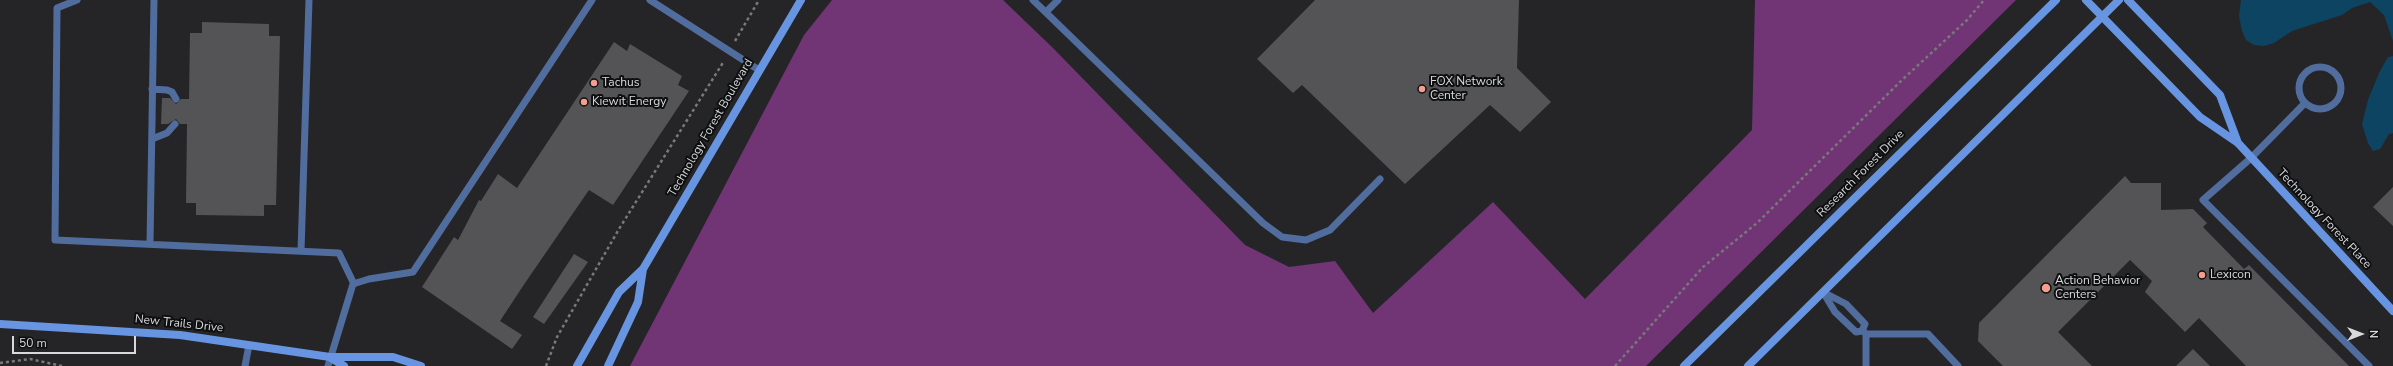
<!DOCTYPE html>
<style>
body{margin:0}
#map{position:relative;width:2393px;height:366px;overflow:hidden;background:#252528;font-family:"Nunito Sans",sans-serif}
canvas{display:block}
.north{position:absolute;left:2341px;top:314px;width:40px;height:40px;-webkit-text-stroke:3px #0e0f10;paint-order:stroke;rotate:90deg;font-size:11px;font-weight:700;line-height:16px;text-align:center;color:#d9d9db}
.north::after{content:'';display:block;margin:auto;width:14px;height:18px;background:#d9d9db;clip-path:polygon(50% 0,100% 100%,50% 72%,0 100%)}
.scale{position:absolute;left:12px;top:336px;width:124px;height:18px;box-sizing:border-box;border:2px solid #d9d9db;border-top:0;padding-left:5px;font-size:12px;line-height:14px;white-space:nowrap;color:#d9d9db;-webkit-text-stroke:3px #0e0f10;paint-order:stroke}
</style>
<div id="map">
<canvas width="2393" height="366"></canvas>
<div class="north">N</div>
<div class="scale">50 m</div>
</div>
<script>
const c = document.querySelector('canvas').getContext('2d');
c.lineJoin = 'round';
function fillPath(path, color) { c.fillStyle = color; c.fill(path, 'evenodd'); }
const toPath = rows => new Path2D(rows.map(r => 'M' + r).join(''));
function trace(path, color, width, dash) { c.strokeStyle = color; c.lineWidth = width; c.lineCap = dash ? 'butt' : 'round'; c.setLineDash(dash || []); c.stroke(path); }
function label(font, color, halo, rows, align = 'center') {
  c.font = font + ' "Nunito Sans",sans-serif'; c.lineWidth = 4; c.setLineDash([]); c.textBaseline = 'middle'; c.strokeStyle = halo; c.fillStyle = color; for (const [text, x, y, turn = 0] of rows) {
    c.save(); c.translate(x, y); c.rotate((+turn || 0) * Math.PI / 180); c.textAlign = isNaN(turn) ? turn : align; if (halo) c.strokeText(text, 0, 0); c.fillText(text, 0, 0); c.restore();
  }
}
const forest = toPath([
 [832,0,1003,0,1053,48,1245,245,1289,267,1335,261,1373,313,1493,202,1585,299,1752,130,1755,0,2016,0,1646,366,630,366,804,35]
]);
const water = toPath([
 [2241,0,2393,0,2393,41,2384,15,2370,2,2352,8,2342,15,2292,31,2274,43,2264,46,2254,45,2246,40,2242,31,2239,16],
 [2393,56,2393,133,2389,134,2380,149,2373,151,2368,143,2362,124,2368,100,2379,73,2388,57]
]);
const building = toPath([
 [1315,0,1519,0,1517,68,1551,102,1520,132,1490,105,1405,184,1302,85,1293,93,1257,59],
 [202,22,269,24,269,36,280,36,276,205,264,205,264,216,196,215,196,203,186,203,187,124,180,124,176,119,168,124,161,124,162,98,170,98,176,104,181,99,189,99,190,33,202,33],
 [614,42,627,51,630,44,682,76,678,85,689,91,613,205,589,190,525,283,500,321,522,335,512,349,422,287,454,237,458,240,479,200,481,201,498,174,517,188],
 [2125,176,2131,183,2161,183,2161,210,2193,209,2207,223,2203,227,2244,269,2249,265,2349,366,2246,366,2199,318,2185,332,2145,292,2152,281,2130,260,2058,332,2092,366,2003,366,1978,341,1979,323],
 [2393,187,2393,226,2373,207],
 [574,254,588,262,544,324,533,317],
 [2193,349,2210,366,2176,366]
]);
const path = toPath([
 [735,41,759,0],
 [0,363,30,359,62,366],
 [546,366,557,337,619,229,724,61],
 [1615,366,1703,267,1757,223,1902,80,1967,20,1984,0]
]);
const lane = toPath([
 [77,0,57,8,55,240,339,253,354,284],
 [650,0,759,70],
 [1033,0,1263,223,1282,237,1306,240,1330,230,1380,179],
 [1046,12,1058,0],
 '2299 88a21 21 0 1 1 42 0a21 21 0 1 1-42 0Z',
 [152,89,167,90,172,92,176,99],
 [2305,103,2251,158,2203,200,2369,366],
 [152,139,167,133,175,124],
 [150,244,154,0],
 [301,251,309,0],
 [1823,292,1846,304,1865,324,1862,331],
 [1823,292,1835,312,1856,332,1862,331],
 [1864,332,1866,334,1866,366],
 [1866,334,1928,334,1958,366],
 [245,366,249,345],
 [328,366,353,284,369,279,413,272,592,0]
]);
const secondary = toPath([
 [2086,0,2200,117,2238,143,2393,311],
 [2128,0,2220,95,2238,143],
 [0,324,180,335,330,357,393,357,421,366],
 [331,358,344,366],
 [577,366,619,292,643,269,801,0],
 [608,366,638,302,643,269],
 [1684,366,2056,0],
 [1748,366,2119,0]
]);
const markers = [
 [594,83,4,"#f59d8e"],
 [1422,89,4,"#f59d8e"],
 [584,102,4,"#f59d8e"],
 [2202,275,4,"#f59d8e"],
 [2046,288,5,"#f59d8e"]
];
const poiNames = [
 ["FOX Network",1430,82],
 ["Center",1430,96],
 ["Tachus",602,83],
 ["Kiewit Energy",592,102],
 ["Lexicon",2210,275],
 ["Action Behavior",2055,281],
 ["Centers",2055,295]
];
const streetNames = [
 ["Technology Forest Boulevard",711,128,-60],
 ["Research Forest Drive",1861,174,-45],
 ["Technology Forest Place",2324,219,47],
 ["New Trails Drive",179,324,6]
];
fillPath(forest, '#713475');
fillPath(water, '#0d4462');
fillPath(building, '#545356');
trace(path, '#79797b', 2.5, [3, 3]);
trace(lane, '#506d9d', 7);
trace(secondary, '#6795e1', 8);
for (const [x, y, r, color] of markers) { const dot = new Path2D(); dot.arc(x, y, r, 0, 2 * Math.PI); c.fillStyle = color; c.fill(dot); trace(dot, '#0e0f10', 1.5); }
label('12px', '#d9d9db', '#0e0f10', poiNames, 'left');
label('12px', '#d9d9db', '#0e0f10', streetNames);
</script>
